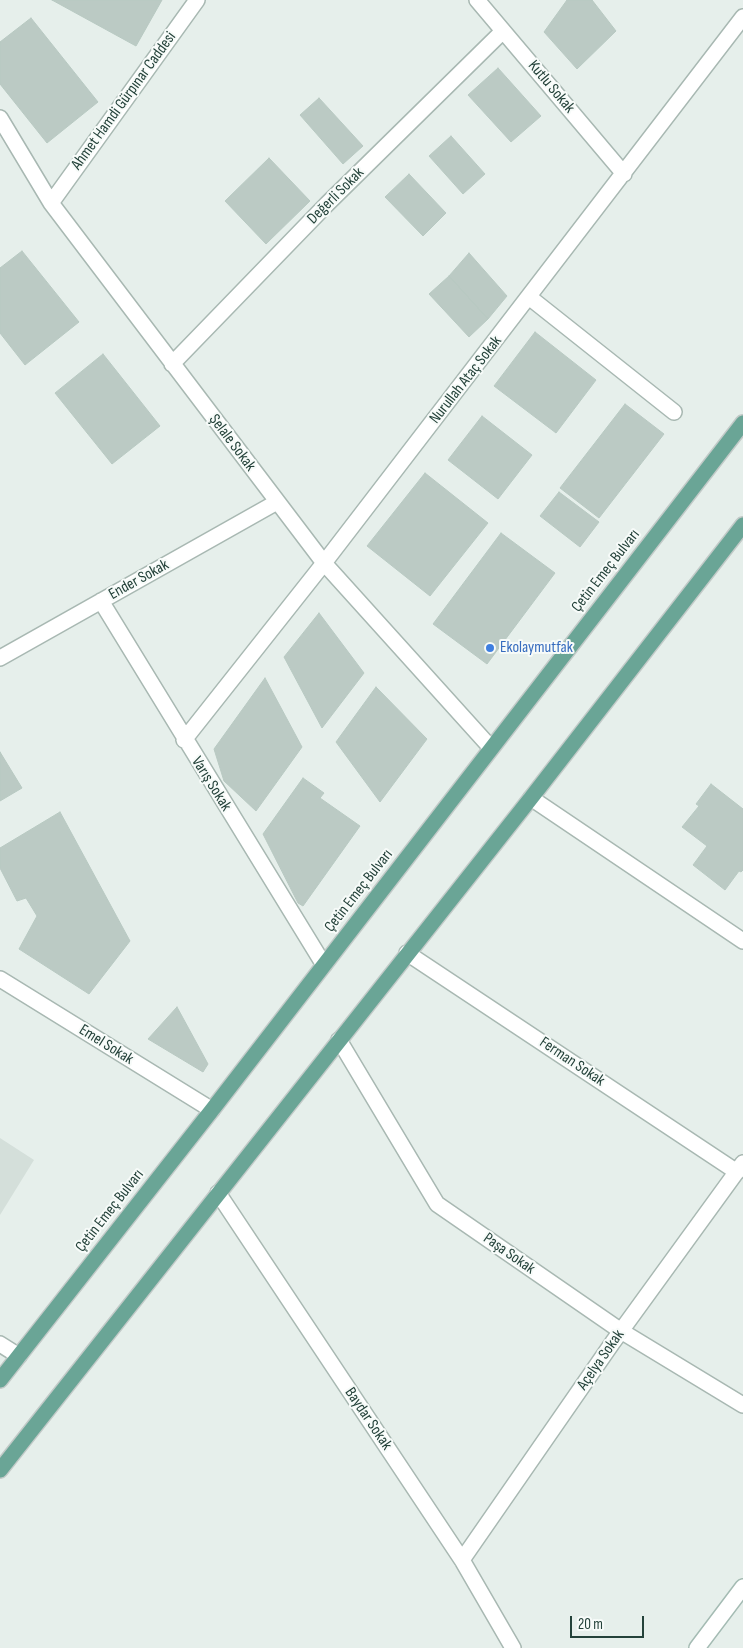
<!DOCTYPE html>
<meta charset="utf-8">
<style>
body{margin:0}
#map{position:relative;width:743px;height:1648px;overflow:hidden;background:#e6efeb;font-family:"Sofia Sans Condensed",sans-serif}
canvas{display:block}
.scale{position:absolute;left:570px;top:1616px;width:74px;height:22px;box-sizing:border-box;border:2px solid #24423a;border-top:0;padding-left:6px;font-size:15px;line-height:18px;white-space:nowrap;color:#24423a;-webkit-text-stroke:4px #f7fbf9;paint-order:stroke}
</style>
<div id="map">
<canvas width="743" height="1648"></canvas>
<div class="scale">20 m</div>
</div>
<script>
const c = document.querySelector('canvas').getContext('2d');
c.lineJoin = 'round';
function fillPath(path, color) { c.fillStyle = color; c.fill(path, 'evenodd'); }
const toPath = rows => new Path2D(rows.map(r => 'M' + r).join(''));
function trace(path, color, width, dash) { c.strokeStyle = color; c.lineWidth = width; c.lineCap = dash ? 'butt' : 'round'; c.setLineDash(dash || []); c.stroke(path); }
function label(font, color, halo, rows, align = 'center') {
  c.font = font + ' "Sofia Sans Condensed",sans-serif'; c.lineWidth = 4; c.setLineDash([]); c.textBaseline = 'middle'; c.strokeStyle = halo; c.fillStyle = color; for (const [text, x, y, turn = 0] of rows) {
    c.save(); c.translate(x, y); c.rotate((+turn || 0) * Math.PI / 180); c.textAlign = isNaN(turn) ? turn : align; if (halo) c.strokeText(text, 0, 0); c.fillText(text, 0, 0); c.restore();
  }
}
const built = toPath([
 [0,1138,34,1160,0,1215]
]);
const building = toPath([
 [52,0,162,0,136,46,52,0],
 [567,0,592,0,616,31,577,69,544,32,567,0],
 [31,18,98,102,47,143,0,84,0,42,31,18],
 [498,68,541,116,511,142,468,95,498,68],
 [319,98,363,146,343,164,300,115,319,98],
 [451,136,485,174,463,194,429,156,451,136],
 [269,158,310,201,266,244,225,201,269,158],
 [409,174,446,213,423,236,385,197,409,174],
 [22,251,79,322,25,365,0,333,0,268,22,251],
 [469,253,507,296,488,319,449,276,469,253],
 [449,276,488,319,469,337,429,294,449,276],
 [535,332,596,380,556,433,494,386,535,332],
 [103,354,160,426,112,464,55,393,103,354],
 [625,404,664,434,599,518,560,488,625,404],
 [482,416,532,455,498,499,448,460,482,416],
 [425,473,488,523,430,596,367,546,425,473],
 [559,492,599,522,580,547,540,516,559,492],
 [501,533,555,573,487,664,433,624,501,533],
 [319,613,364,673,322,728,284,657,319,613],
 [265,678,302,747,256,811,224,781,214,749,265,678],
 [376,687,427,739,380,802,336,742,376,687],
 [0,752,22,788,0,801,0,752],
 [303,778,324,793,320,798,360,826,303,906,298,903,263,834,303,778],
 [711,784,743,809,743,870,741,872,739,871,725,890,693,865,707,846,682,827,699,806,696,804,711,784],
 [60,812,130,941,89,994,19,949,37,916,26,898,17,901,0,868,0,848,60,812],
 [177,1007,208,1064,203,1072,148,1039,177,1007]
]);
const street = toPath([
 [477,0,624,174],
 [0,118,51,203,324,563,491,748],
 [51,203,197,0],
 [529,297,674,412],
 [172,364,327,204,503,31],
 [101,601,324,965],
 [0,658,277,502],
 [184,740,324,563,743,17],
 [531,798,743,941],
 [407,953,737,1172],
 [0,979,212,1110],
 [339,1040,437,1204,621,1331,743,1405],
 [218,1193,462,1560,513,1648],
 [0,1344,19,1356],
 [462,1560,613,1342,743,1163]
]);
const secondary = toPath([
 [697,1648,743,1587]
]);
const primary = toPath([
 [0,1380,212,1110,743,423],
 [0,1470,531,798,743,525]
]);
const markers = [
 [490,648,5,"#3f7fe0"]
];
const streetNames = [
 ["Kutlu Sokak",551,87,50],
 ["Ahmet Hamdi Gürpınar Caddesi",124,101,-54],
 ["Değerli Sokak",336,196,-45],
 ["Nurullah Ataç Sokak",466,380,-52],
 ["Şelale Sokak",232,443,53],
 ["Çetin Emeç Bulvarı",606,571,-52],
 ["Ender Sokak",139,580,-29],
 ["Varış Sokak",211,784,58],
 ["Çetin Emeç Bulvarı",359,891,-52],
 ["Emel Sokak",106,1045,32],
 ["Ferman Sokak",572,1062,34],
 ["Çetin Emeç Bulvarı",110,1211,-52],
 ["Paşa Sokak",509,1254,35],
 ["Açelya Sokak",601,1360,-55],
 ["Baydar Sokak",368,1419,56]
];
const shopNames = [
 ["Ekolaymutfak",500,648]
];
fillPath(built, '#d4dfda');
fillPath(building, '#bbcac4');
trace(building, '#b8c9c2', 1);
trace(street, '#a8b8b2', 18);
trace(secondary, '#a4bbb3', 18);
trace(primary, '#c2cac8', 18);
trace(street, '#fff', 15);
trace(secondary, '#fff', 15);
trace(primary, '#6aa596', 15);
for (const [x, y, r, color] of markers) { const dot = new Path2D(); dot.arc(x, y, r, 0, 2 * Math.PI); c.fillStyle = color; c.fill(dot); trace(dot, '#f7fbf9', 2); }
label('16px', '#24423a', '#f7fbf9', streetNames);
label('16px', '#366cbe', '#f7fbf9', shopNames, 'left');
</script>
